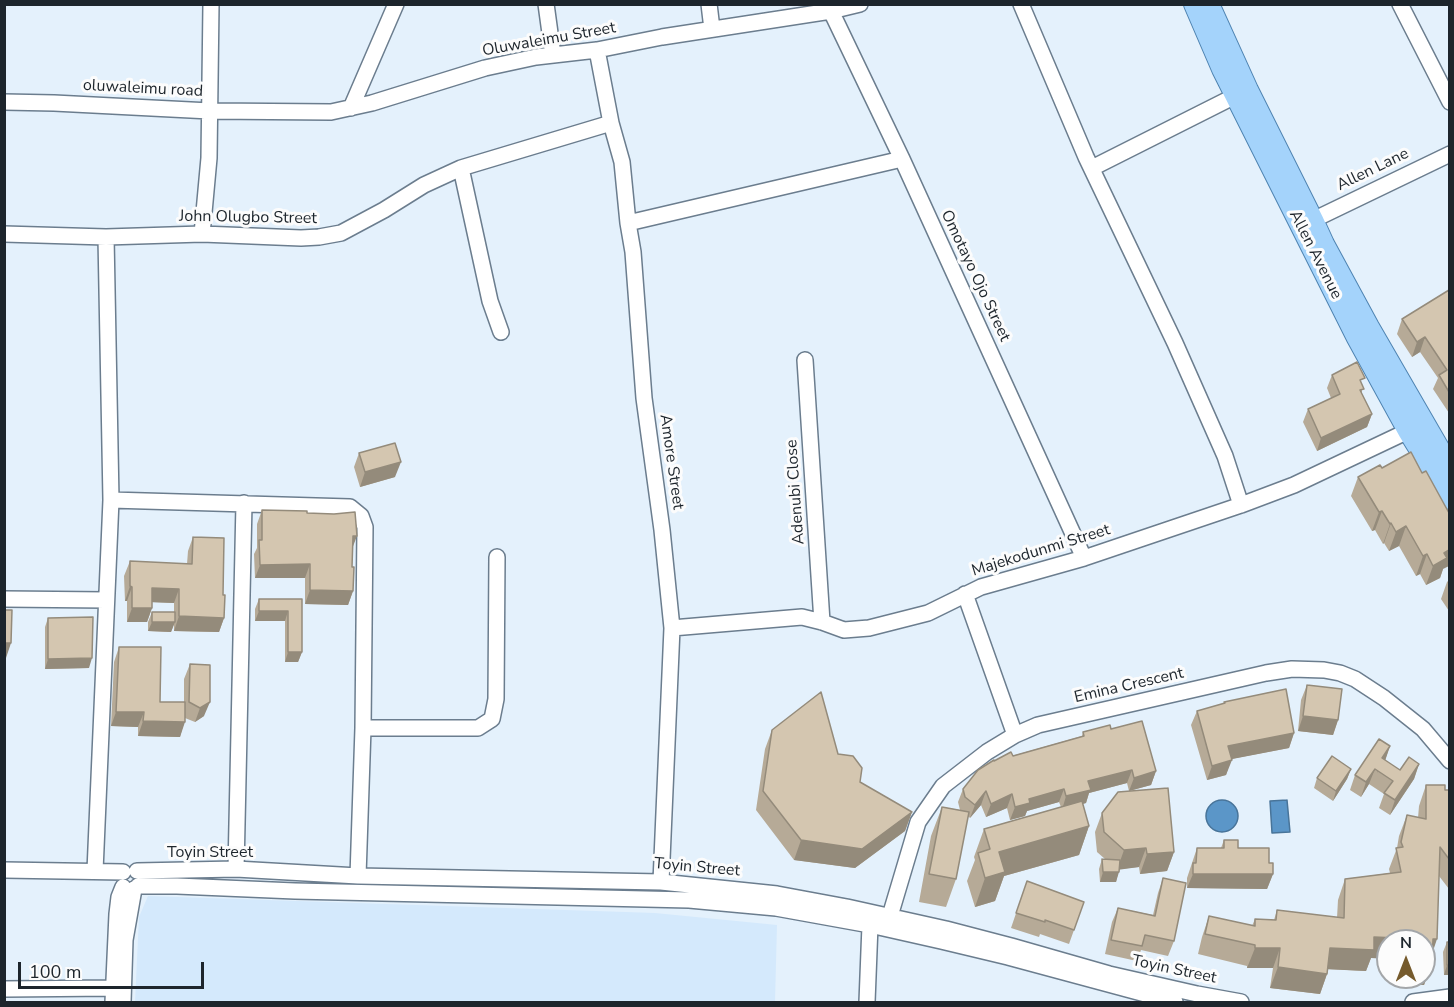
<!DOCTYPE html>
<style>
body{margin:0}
#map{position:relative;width:1454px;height:1007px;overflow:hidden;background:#e4f1fc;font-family:"Nunito Sans",sans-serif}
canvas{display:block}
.frame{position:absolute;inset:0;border:6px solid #1d252c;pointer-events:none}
.north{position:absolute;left:1376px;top:929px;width:60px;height:60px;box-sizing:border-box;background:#fcfcfc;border:2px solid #a3a6a9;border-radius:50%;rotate:0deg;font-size:16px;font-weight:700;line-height:24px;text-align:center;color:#1d252c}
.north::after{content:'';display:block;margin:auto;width:21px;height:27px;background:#755a2c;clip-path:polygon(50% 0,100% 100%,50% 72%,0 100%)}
.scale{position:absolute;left:18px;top:962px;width:186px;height:27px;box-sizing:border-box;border:3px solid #1d252c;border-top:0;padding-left:8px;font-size:18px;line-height:21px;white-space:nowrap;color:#1d252c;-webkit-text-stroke:4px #fcfcfc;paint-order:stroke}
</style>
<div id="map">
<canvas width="1454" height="1007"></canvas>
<div class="frame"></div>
<div class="north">N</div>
<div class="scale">100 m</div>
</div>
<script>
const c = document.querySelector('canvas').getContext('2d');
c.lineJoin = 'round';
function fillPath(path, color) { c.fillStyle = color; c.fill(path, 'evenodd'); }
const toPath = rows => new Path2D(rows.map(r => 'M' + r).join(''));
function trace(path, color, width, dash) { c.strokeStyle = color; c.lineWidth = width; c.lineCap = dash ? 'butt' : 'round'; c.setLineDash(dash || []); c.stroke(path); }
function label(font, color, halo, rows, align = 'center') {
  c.font = font + ' "Nunito Sans",sans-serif'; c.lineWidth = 6; c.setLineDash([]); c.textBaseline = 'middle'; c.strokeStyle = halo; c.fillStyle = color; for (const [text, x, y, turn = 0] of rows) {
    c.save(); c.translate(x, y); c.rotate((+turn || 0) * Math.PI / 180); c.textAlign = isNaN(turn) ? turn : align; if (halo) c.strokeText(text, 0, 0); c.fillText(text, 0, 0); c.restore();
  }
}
const built = toPath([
 [148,896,655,913,777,925,775,1002,135,1002,139,917]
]);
const water = toPath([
 '1206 816a16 16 0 1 1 32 0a16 16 0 1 1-32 0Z',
 [1287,800,1290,832,1272,833,1270,801,1287,800]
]);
const minor = toPath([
 [546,4,553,55],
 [709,4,712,29],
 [1021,4,1086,157,1175,343,1225,456,1241,505],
 [1400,4,1450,102],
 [831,11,902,159,1084,558],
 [597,50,611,123,622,162,628,223,633,252,644,398,662,530,672,628,661,882],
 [4,102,54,103,210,111,331,112,372,103,485,68,536,57,597,50,662,37,831,11,860,4],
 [351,108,396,4],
 [461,168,490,301,501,332],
 [1092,168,1235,96],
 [1313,220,1450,154],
 [628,223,902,159],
 [4,234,106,237,202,234,301,238,319,237,341,233,384,210,424,185,461,168,611,123],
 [202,234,209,158,211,4],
 [805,360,822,622],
 [111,500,350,507,361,516,365,527,363,728,358,876],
 [965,594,1015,735],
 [4,599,106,600],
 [672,628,802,617,822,622,844,630,869,628,928,613,981,587,1084,558,1241,505,1294,485,1408,431],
 [363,728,478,728,492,719,496,699,497,557],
 [236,869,244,503],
 [4,870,123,872],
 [95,871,111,500,106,237],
 [137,871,236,869,358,876,661,882,777,894,847,907,946,929,1011,946,1109,974,1197,994,1241,1002],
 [138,886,177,886,295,891,689,900,776,908,870,925,941,941,1008,957,1175,1002],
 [890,916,918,822,943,786,987,752,1015,735,1038,725,1266,673,1292,669,1324,670,1340,673,1355,679,1384,698,1423,729,1450,761],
 [4,989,113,988],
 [113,1002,117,914,119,897,123,887],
 [123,1002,125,940,134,889],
 [867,1002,870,925],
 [1413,1002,1450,997]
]);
const major = toPath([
 [1194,4,1222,69,1357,338,1408,431,1450,499],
 [1209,4,1248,90,1313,220,1324,244,1369,327,1450,467]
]);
const wall = toPath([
 [1449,290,1449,413,1433,389,1438,378,1420,352,1412,357,1397,334,1402,319],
 [1332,375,1362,385,1362,394,1372,414,1367,427,1317,451,1303,422,1308,409,1331,398,1327,388],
 [359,453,395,477,360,487,354,467],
 [1380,465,1443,569,1440,578,1426,585,1420,574,1416,576,1399,546,1389,551,1384,543,1383,544,1375,530,1372,531,1351,496,1358,477],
 [262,510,307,513,353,548,352,567,353,591,348,605,305,604,305,578,255,578,254,554,257,548,257,524],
 [193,537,223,595,224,618,219,632,174,631,174,624,171,632,148,631,148,622,152,612,174,612,174,603,152,602,152,608,147,622,127,622,127,601,125,601,124,576,130,561,187,564,188,551],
 [1449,580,1449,611,1441,599,1447,582],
 [259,599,302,599,302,652,298,662,285,662,285,621,255,621,255,609],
 [48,618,89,668,45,669,45,627],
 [119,647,160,702,184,702,184,679,190,664,204,716,195,722,185,718,180,737,138,736,138,727,111,726,114,662],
 [1307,685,1338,720,1333,735,1298,731,1301,700],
 [1197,711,1294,733,1289,748,1231,759,1226,775,1207,780,1191,725],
 [1111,729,1156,771,1151,785,1129,791,1127,783,1089,793,1086,803,1082,804,1089,826,1079,855,1004,876,995,901,975,907,967,881,975,860,974,857,984,829,1061,807,1059,802,1027,811,1025,816,1010,820,1007,808,986,817,981,805,970,818,968,816,956,879,946,907,919,902,931,836,942,807,960,810,958,802,963,789,994,761,1082,736,1083,732],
 [772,730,838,754,860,782,912,812,905,831,855,868,794,860,756,810,765,749],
 [1390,746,1385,760,1400,770,1419,764,1414,779,1390,815,1379,808,1384,794,1369,784,1361,797,1350,790,1355,775],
 [1351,769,1347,779,1333,801,1314,788,1317,778],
 [1426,785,1445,790,1449,790,1449,889,1439,876,1432,953,1424,985,1412,985,1412,977,1424,977,1424,941,1388,941,1371,958,1366,971,1328,969,1327,974,1320,994,1270,988,1273,968,1247,968,1247,966,1198,954,1202,937,1209,916,1252,926,1255,919,1274,920,1277,910,1337,918,1338,900,1345,879,1390,873,1389,869,1397,848,1399,836,1407,815,1418,818,1419,806],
 [1102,813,1174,852,1167,871,1140,874,1139,867,1119,869,1116,882,1100,882,1099,869,1102,859,1105,859,1097,852,1095,832],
 [1224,840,1269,863,1273,874,1267,889,1187,888,1187,878,1197,848,1221,848],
 [1163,878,1174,941,1168,956,1141,950,1137,961,1105,954,1112,922,1118,908,1153,915,1158,893],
 [1027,881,1084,902,1069,944,1040,934,1039,937,1011,928],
 [1447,942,1449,975,1444,975,1443,952]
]);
const shadedWall = toPath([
 [1425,337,1420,352,1412,357,1417,342],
 [1372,414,1367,427,1317,451,1321,438],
 [401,462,395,477,360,487,365,472],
 [1382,511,1375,530,1372,531,1379,512],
 [1391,523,1384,543,1383,544,1390,524],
 [1406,526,1399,546,1389,551,1396,532],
 [353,536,357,536,352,549],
 [1449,550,1449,566,1443,569,1440,578,1426,585,1433,566,1444,553],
 [1427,554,1420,574,1416,576,1423,556],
 [310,564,305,578,255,578,260,565],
 [130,586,132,587,127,601,125,601],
 [152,588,179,589,174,603,147,602],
 [310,590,353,591,348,605,305,604],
 [132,608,152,608,147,622,127,622],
 [259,611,288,611,285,621,255,621],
 [179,616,224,618,219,632,174,631],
 [152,622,175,622,171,632,148,631],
 [4,643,11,643,6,658,4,658],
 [288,652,302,652,298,662,285,662],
 [92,658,89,668,45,669,48,659],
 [210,702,204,716,195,722,200,708],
 [116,712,144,712,138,727,111,726],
 [1303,716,1338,720,1333,735,1298,731],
 [143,721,185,722,180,737,138,736],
 [1294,733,1289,748,1222,761,1228,746],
 [1390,746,1385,761,1377,773,1382,758],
 [1232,760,1226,775,1207,780,1212,766],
 [1419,764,1414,779,1390,815,1395,800],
 [1351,769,1347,779,1333,801,1336,791],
 [1375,769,1369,784,1361,797,1366,782],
 [1132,770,1127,783,1089,793,1086,803,1062,810,1066,796,1088,781],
 [1156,771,1151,785,1129,791,1134,778],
 [1064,789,1059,802,1027,811,1025,816,1010,820,1015,807,1029,799],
 [986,791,981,805,970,818,975,805],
 [1012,794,1007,808,986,817,991,804],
 [912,812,905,831,855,868,794,860,801,840],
 [1089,826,1079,855,1004,876,995,901,975,907,985,878,999,852],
 [1146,848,1139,867,1117,870,1124,850],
 [1174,852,1167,871,1140,874,1147,854],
 [1103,872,1119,872,1116,882,1100,882],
 [1193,874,1273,874,1267,889,1187,888],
 [1374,937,1420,939,1420,941,1388,941,1388,959,1371,958,1366,971,1323,969,1330,948],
 [1433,939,1437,939,1430,960],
 [1255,948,1280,948,1273,968,1247,968],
 [1424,964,1432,965,1424,985,1412,985,1415,977,1424,977],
 [1447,965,1449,965,1449,975,1444,975],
 [1278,967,1327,974,1320,994,1270,988]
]);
const building = toPath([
 [1449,290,1449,392,1439,375,1447,370,1425,337,1417,342,1402,319,1449,290],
 [1357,362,1365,378,1360,380,1364,389,1360,390,1372,414,1321,438,1308,409,1340,394,1332,375,1357,362],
 [395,443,401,462,365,472,359,453,395,443],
 [1411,452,1422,473,1426,471,1449,513,1449,550,1444,553,1447,558,1433,566,1427,554,1423,556,1406,526,1396,532,1391,523,1390,524,1382,511,1379,512,1358,477,1380,465,1382,468,1411,452],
 [262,510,307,511,307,513,334,514,355,512,357,536,353,536,352,567,354,567,353,591,310,590,310,564,260,565,259,540,262,540,262,510],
 [193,537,224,538,223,595,225,595,224,618,179,616,179,589,152,588,152,608,132,608,132,587,130,586,130,561,192,564,193,537],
 [259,599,302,599,302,652,288,652,288,611,259,611,259,599],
 [4,610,12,610,11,643,4,643,4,610],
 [152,612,175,612,175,622,152,622,152,612],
 [93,617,92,658,48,659,48,618,93,617],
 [119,647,161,647,160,702,185,702,185,722,143,721,144,712,116,712,119,647],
 [190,664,210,665,210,702,200,708,189,702,190,664],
 [1307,685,1342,689,1338,720,1303,716,1307,685],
 [1286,689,1294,733,1228,746,1232,760,1212,766,1197,711,1225,703,1224,702,1286,689],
 [821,692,838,754,853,756,862,768,860,782,912,812,862,849,801,840,763,791,772,730,821,692],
 [1142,721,1156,771,1134,778,1132,770,1088,781,1091,790,1066,796,1064,789,1029,799,1030,803,1015,807,1012,794,991,804,986,791,975,805,965,797,963,789,978,770,994,760,994,761,1011,752,1013,756,1084,736,1083,732,1110,725,1111,729,1142,721],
 [1379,739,1390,746,1382,758,1400,770,1409,757,1419,764,1395,800,1384,793,1393,781,1375,769,1366,782,1355,775,1379,739],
 [1332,756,1351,769,1336,791,1317,778,1332,756],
 [1426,785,1445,785,1445,790,1449,790,1449,859,1440,847,1437,939,1433,939,1432,965,1424,964,1424,941,1420,941,1420,939,1374,937,1374,950,1330,948,1327,974,1278,967,1280,948,1255,948,1255,945,1205,934,1209,916,1255,926,1255,919,1276,920,1277,910,1344,918,1345,879,1401,872,1396,848,1403,847,1401,842,1407,815,1426,819,1426,785],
 [1168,788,1174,852,1147,854,1146,848,1124,850,1104,832,1102,813,1118,792,1168,788],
 [1082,801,1089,826,999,852,1005,872,985,878,978,853,990,849,984,829,1082,801],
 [942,807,969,812,956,879,929,874,942,807],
 [1224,840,1238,840,1238,848,1269,848,1269,863,1273,863,1273,874,1193,874,1193,863,1196,863,1197,848,1224,848,1224,840],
 [1102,859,1120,860,1119,872,1103,872,1102,859],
 [1163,878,1186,883,1174,941,1145,935,1142,946,1111,940,1118,908,1155,916,1163,878],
 [1027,881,1084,902,1074,930,1045,920,1045,922,1016,913,1027,881],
 [1447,942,1449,942,1449,965,1447,965,1447,942]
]);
const streetNames = [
 ["Oluwaleimu Street",549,40,-10],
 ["oluwaleimu road",143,89,3],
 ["Allen Lane",1373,170,-26],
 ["John Olugbo Street",248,218,1],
 ["Allen Avenue",1315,255,63],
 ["Omotayo Ojo Street",975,276,65],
 ["Amore Street",671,462,82],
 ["Adenubi Close",796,492,-94],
 ["Majekodunmi Street",1041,551,-17],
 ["Emina Crescent",1129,686,-13],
 ["Toyin Street",210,853],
 ["Toyin Street",697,868,5],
 ["Toyin Street",1174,970,12]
];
fillPath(built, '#d4e9fc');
fillPath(water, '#5b96c8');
trace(water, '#487499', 1.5);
trace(minor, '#6b7d8e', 18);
trace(major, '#4e83b1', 22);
trace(minor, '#fff', 15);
trace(major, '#a4d3fb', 20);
fillPath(wall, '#b6aa97');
fillPath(shadedWall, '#948b7b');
fillPath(building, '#d4c6b0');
trace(building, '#948b7b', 1.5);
label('16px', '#1d252c', '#fcfcfc', streetNames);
</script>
